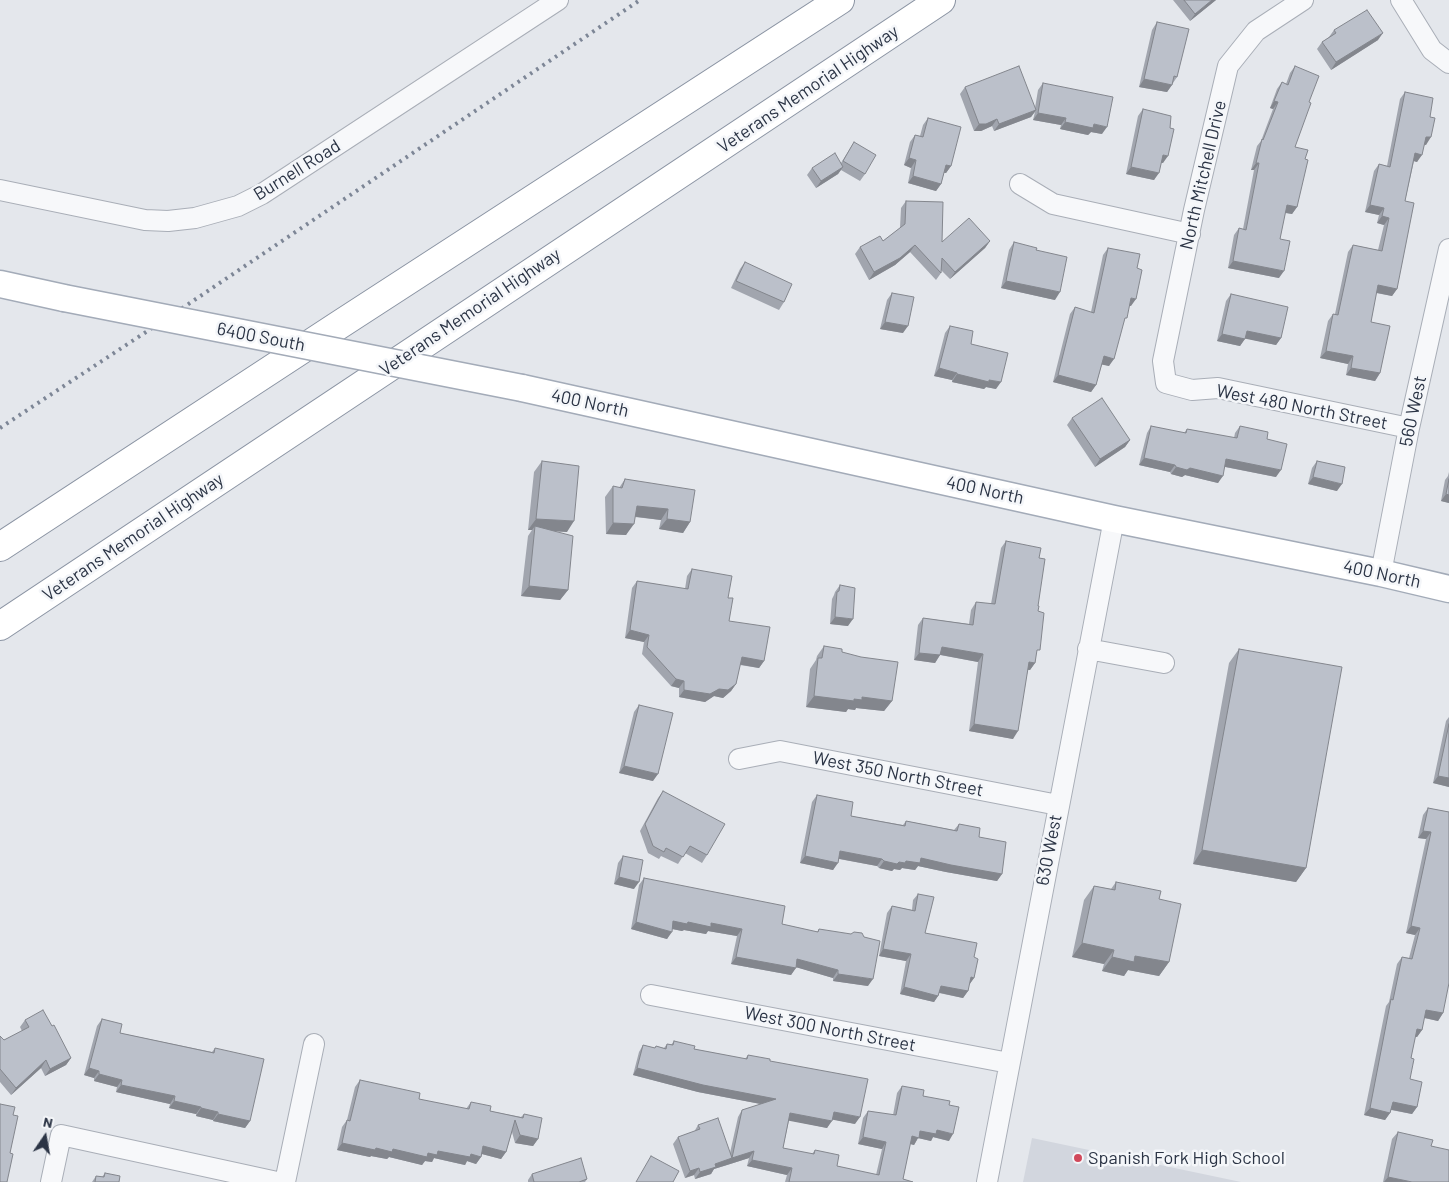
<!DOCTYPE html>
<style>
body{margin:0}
#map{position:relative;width:1449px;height:1182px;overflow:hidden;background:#e4e7ec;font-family:Barlow,sans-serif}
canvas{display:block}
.north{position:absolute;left:20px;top:1112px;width:50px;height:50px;-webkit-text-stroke:4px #f4f6f9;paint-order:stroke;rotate:12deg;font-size:14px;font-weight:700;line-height:20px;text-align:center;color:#2b3445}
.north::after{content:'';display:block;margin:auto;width:18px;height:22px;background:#2b3445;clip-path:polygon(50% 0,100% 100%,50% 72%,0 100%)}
</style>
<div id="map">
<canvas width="1449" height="1182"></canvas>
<div class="north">N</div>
</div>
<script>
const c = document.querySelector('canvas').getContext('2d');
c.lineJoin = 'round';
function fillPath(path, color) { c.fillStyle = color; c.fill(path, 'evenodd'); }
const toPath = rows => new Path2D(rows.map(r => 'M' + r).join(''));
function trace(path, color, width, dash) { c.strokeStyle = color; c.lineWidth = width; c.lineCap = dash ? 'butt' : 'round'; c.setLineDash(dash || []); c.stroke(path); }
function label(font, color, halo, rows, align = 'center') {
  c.font = font + ' Barlow,sans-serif'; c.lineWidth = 5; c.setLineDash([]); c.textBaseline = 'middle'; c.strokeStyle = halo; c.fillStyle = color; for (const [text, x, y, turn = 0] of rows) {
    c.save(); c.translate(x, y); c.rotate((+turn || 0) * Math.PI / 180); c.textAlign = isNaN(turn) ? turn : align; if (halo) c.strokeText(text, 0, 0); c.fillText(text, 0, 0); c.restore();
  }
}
const built = toPath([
 [1032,1138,1241,1182,1023,1182]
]);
const minor = toPath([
 [1303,0,1256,31,1228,66,1194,210,1163,361,1166,383,1192,390,1218,388,1409,428],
 [1401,0,1432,50,1449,63],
 [1020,184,1053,204,1190,234],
 [0,190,145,220,168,221,195,218,238,206,262,194,558,0],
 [1381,573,1409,428,1449,249],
 [1088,649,1164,663],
 [739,759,780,751,1058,805],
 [651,995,1009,1063],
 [51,1182,61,1135,277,1182],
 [285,1182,314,1044],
 [987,1182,1114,519]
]);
const major = toPath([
 [0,284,64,298],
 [522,388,1114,519,1381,573,1449,589]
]);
const highway = toPath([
 [0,547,339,325,840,0],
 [0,626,941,0]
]);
const rail = toPath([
 [0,428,187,305,640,0]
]);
const majorBridge = toPath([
 [64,298,522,388]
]);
const wall = toPath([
 [1173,0,1216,0,1190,21],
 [1157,22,1177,77,1167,92,1139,87,1152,30],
 [1334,30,1378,40,1331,70,1317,49,1322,42,1329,37],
 [1295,66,1309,102,1295,147,1305,159,1297,207,1292,214,1285,213,1280,239,1279,278,1228,268,1234,235,1239,228,1243,229,1254,170,1251,170,1257,146,1261,141,1273,109,1270,108,1277,89,1282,82,1286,84,1290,73],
 [1043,83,1102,134,1091,132,1088,135,1060,129,1061,125,1033,120,1035,112,1031,117,994,131,992,126,981,131,974,131,960,94,965,87,1035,108,1038,90],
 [1405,92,1430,117,1426,145,1425,144,1417,162,1414,161,1405,201,1397,289,1392,296,1376,293,1371,322,1380,373,1375,381,1346,375,1348,364,1320,358,1328,321,1333,314,1335,314,1348,252,1353,245,1378,250,1384,225,1377,223,1379,215,1365,212,1374,171,1379,164,1387,166,1400,99],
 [1143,109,1170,128,1163,163,1161,163,1154,180,1126,174,1138,116],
 [928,118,951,166,946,173,944,173,941,184,936,191,908,183,911,168,904,165,910,142,915,135,920,136,923,125],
 [854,142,865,174,860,181,841,170,838,174,816,188,807,175,812,168,841,163],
 [906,201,942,242,990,241,985,248,950,279,941,270,941,273,936,280,910,252,895,265,869,280,855,254,860,247,883,241,900,228,901,208],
 [1014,242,1036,250,1055,300,1001,288,1009,250],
 [1108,248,1131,306,1129,306,1109,366,1102,364,1096,385,1091,392,1053,382,1070,314,1075,307,1091,312,1103,255],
 [745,262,784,302,779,310,731,288,740,269],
 [892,293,903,333,880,329,887,300],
 [1231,294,1281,338,1276,345,1245,338,1240,346,1217,341,1226,301],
 [950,326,971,344,996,389,986,387,984,389,952,382,952,380,934,376,945,333],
 [1072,418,1130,440,1125,447,1095,467,1067,425],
 [1151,426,1184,433,1187,429,1234,438,1235,433,1240,426,1267,439,1276,477,1225,467,1218,483,1185,475,1182,477,1171,474,1170,472,1139,465,1147,433],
 [542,461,567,532,556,531,568,590,560,600,521,596,528,536,532,530,528,530,534,472],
 [1317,461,1337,491,1308,484,1312,468],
 [1449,472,1449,503,1441,501,1445,480,1448,476],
 [625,479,690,522,683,533,659,529,661,520,635,517,626,535,606,534,605,497,613,486,619,488],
 [1006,541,1039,558,1036,655,1035,663,1030,670,1028,670,1013,739,969,731,978,662,940,655,935,663,914,660,918,625,923,618,969,624,971,610,976,602,991,604,1001,548],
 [692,569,728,598,729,621,764,661,759,668,740,665,736,684,731,691,723,698,714,696,705,702,679,697,679,688,671,686,642,654,644,642,625,638,632,588,637,581,685,589,687,576],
 [840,585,848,626,830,624,832,599,834,595,835,592],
 [824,646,842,652,892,701,884,711,856,708,855,710,848,709,846,712,806,707,810,669,816,660,817,656],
 [1239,649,1306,868,1296,882,1193,864,1229,663],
 [639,705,653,781,619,773,634,712],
 [1449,717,1449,787,1433,783,1446,721],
 [663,791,707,855,702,863,685,853,678,864,661,856,659,859,648,853,640,831,658,798],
 [817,795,851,816,903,825,906,821,954,830,959,824,979,837,1002,874,997,881,946,872,918,866,915,870,902,868,900,870,894,869,892,871,879,868,877,866,839,859,833,870,800,863,812,802],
 [1428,808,1449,812,1443,1013,1438,1021,1424,1018,1422,1030,1417,1037,1415,1037,1411,1058,1410,1079,1417,1107,1412,1114,1391,1110,1390,1113,1385,1120,1364,1115,1386,1006,1389,1002,1397,964,1402,957,1409,958,1415,935,1406,933,1426,839,1418,838,1423,815],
 [623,856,634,889,614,884,618,863],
 [644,878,782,924,817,932,819,929,868,986,833,981,833,978,796,967,791,975,731,964,737,936,708,931,706,934,684,930,682,931,672,929,667,939,631,929,639,885],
 [1116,882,1159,899,1169,962,1159,976,1128,970,1124,976,1102,971,1104,964,1072,957,1084,900,1094,886,1111,889],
 [918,894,925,933,974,957,974,978,969,985,968,991,963,998,939,993,938,996,934,1002,900,994,906,961,879,956,887,913,892,906,912,910,913,900],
 [102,1019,120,1033,212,1052,215,1048,250,1121,245,1128,213,1121,213,1120,196,1116,196,1114,169,1108,170,1104,116,1092,117,1087,94,1081,94,1078,84,1075,97,1026],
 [25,1020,52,1026,71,1058,66,1065,45,1076,41,1068,11,1095,0,1082,0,1036,4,1040,22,1031,20,1027],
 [674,1041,694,1049,745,1059,748,1055,770,1061,855,1124,832,1119,827,1128,789,1120,783,1148,812,1154,815,1150,837,1166,876,1175,882,1149,858,1144,863,1118,868,1111,893,1115,897,1093,902,1086,923,1096,949,1105,949,1141,933,1137,931,1141,918,1138,914,1145,910,1144,903,1179,913,1182,785,1182,787,1175,747,1166,749,1158,727,1165,728,1164,727,1165,714,1169,711,1174,695,1179,694,1175,685,1178,673,1144,678,1137,694,1132,698,1125,730,1153,738,1117,742,1110,761,1104,698,1092,633,1075,639,1052,643,1045,655,1048,656,1046,664,1048,667,1044,671,1045],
 [360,1080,419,1099,466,1109,471,1102,490,1111,521,1117,524,1114,538,1139,533,1146,515,1143,512,1132,506,1152,501,1159,482,1154,481,1157,476,1164,467,1161,465,1165,434,1158,432,1162,425,1161,422,1165,389,1157,387,1159,371,1156,370,1157,337,1150,342,1127,347,1120,355,1087],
 [1398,1132,1431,1146,1449,1182,1383,1182,1392,1139],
 [105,1173,119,1182,92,1182,96,1176,102,1177],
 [532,1174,587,1179,585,1182,528,1182,528,1180]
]);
const shadedWall = toPath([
 [1212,0,1216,0,1190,21,1195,14],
 [1383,33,1378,40,1331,70,1336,62],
 [1144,79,1172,85,1167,92,1139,87],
 [1274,101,1278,102,1273,109,1270,108],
 [1036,110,1031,117,994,131,999,124],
 [1038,113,1066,118,1061,125,1033,120],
 [997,119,992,126,981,131,974,131,979,124],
 [1065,122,1094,124,1107,127,1102,134,1091,132,1088,135,1060,129],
 [1426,137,1431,137,1426,145,1421,144],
 [1415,153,1422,155,1417,162,1410,160],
 [1163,155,1168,156,1163,163,1158,162],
 [909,158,916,160,911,168,904,165],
 [1256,163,1259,163,1254,170,1251,170],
 [946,165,951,166,946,173,941,172],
 [843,167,838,174,816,188,821,181],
 [1131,167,1159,173,1154,180,1126,174],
 [913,176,941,184,936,191,908,183],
 [1287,205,1297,207,1292,214,1282,212],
 [1370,205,1384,208,1379,215,1365,212],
 [1382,216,1389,218,1384,225,1377,223],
 [990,241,985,248,950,279,955,272],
 [915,245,910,252,895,265,869,280,874,272],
 [1233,261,1284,271,1279,278,1228,268],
 [1006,281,1060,292,1055,300,1001,288],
 [1378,285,1397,289,1392,296,1373,292],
 [1131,298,1136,299,1131,306,1126,305],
 [885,322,908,326,903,333,880,329],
 [1247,331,1281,338,1276,345,1242,338],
 [1222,334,1245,339,1240,346,1217,341],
 [1326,351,1353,356,1348,364,1320,358],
 [1104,356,1114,359,1109,366,1099,364],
 [939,368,957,373,952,380,934,376],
 [1351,368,1380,373,1375,381,1346,375],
 [957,374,989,380,1001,382,996,389,986,387,984,389,952,382],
 [1058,375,1096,385,1091,392,1053,382],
 [1130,440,1125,447,1095,467,1100,459],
 [1144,458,1175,465,1170,472,1139,465],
 [1226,459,1281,470,1276,477,1221,466],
 [1176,467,1190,468,1223,476,1218,483,1185,475,1182,477,1171,474],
 [1313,477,1342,484,1337,491,1308,484],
 [1446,494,1449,495,1449,503,1441,501],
 [637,506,668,509,661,520,630,516],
 [536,519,574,521,567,532,535,530,535,526,532,530,528,530],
 [667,519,690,522,683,533,659,529],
 [613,523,634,524,626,535,606,534],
 [529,586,568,590,560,600,521,596],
 [835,617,853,619,848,626,830,624],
 [630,630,649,635,644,642,625,638],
 [942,647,983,654,978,662,936,654],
 [919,653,940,655,935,663,914,660],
 [742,657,764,661,759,668,737,664],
 [1029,662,1035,663,1030,670,1024,669],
 [676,679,684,681,679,688,671,686],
 [736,684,731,691,723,698,714,696,705,702,679,697,684,690,719,689],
 [814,696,854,699,862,697,892,701,884,711,856,708,855,710,848,709,846,712,806,707],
 [974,724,1018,731,1013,739,969,731],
 [624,766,658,774,653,781,619,773],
 [1438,776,1449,778,1449,787,1433,783],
 [1423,831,1431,832,1426,839,1418,838],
 [1202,850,1306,868,1296,882,1193,864],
 [840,851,882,859,877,866,835,858],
 [805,856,838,863,833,870,800,863],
 [921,858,1002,874,997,881,946,872,918,866,915,870,902,868,900,870,894,869,892,871,879,868,884,861,899,862],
 [619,877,639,882,634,889,614,884],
 [673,921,711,923,742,929,737,936,708,931,706,934,684,930,682,931,668,928],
 [636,922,672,932,667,939,631,929],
 [1411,926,1420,928,1415,935,1406,933],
 [1082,943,1114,950,1104,964,1072,957],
 [883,949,911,954,906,961,879,956],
 [1135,956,1169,962,1159,976,1128,970,1124,976,1102,971,1112,957],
 [736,957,796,968,791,975,731,964],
 [797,959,838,970,833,978,792,966],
 [838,974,873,979,868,986,833,981],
 [971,977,974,978,969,985],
 [941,986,968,991,963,998,936,992],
 [904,987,938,996,934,1002,900,994],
 [1426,1010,1443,1013,1438,1021,1421,1017],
 [1417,1029,1422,1030,1417,1037,1412,1036],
 [71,1058,66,1065,45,1076,50,1069],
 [46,1060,41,1068,11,1095,16,1088],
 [89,1068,99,1071,94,1078,84,1075],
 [637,1068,776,1099,771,1106,698,1092,633,1075],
 [99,1074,122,1080,117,1087,94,1081],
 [121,1085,175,1096,170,1104,116,1092],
 [174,1101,201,1107,196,1114,169,1108],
 [1393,1102,1417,1107,1412,1114,1388,1109],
 [201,1108,218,1112,213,1120,196,1116],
 [1370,1108,1390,1113,1385,1120,1364,1115],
 [834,1112,860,1117,855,1124,829,1119],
 [790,1113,832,1121,827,1128,785,1120],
 [218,1114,250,1121,245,1128,213,1121],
 [937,1130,953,1134,949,1141,933,1137,931,1141,918,1138,914,1145,907,1143,912,1136,920,1131],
 [520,1135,538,1139,533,1146,515,1143],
 [863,1137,886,1142,882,1149,858,1144],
 [342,1143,376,1148,393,1149,428,1153,438,1151,471,1154,481,1157,476,1164,467,1161,465,1165,434,1158,432,1162,425,1161,422,1165,389,1157,387,1159,371,1156,370,1157,337,1150],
 [483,1146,506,1152,501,1159,478,1153],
 [754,1151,749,1158,727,1165,732,1158],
 [732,1158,727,1165,714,1169,711,1174,695,1179,700,1172,715,1164],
 [752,1160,792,1168,787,1175,747,1166],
 [699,1168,694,1175,685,1178,690,1171],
 [1388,1177,1412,1182,1384,1182]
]);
const building = toPath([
 [1184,0,1212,0,1195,14,1184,0],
 [1367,10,1383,33,1336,62,1322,42,1336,33,1334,30,1367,10],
 [1157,22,1189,29,1177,77,1174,76,1172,85,1144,79,1157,22],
 [1019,66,1036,110,999,124,997,119,986,124,979,124,965,87,1019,66],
 [1295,66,1319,76,1309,102,1311,103,1295,147,1308,150,1305,159,1308,160,1297,207,1287,205,1280,239,1290,241,1284,271,1233,261,1239,228,1246,230,1259,163,1256,163,1262,139,1263,140,1278,102,1274,101,1282,82,1288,85,1295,66],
 [1043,83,1113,97,1107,127,1094,124,1093,128,1065,122,1066,118,1038,113,1043,83],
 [1405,92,1433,98,1430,117,1435,118,1431,137,1426,137,1422,155,1415,153,1405,201,1414,203,1397,289,1378,285,1371,322,1390,326,1380,373,1351,368,1353,356,1326,351,1333,314,1338,315,1353,245,1382,251,1389,218,1382,216,1384,208,1370,205,1379,164,1390,167,1405,92],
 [1143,109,1171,116,1170,128,1174,129,1168,156,1163,155,1159,173,1131,167,1143,109],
 [928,118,961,127,951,166,946,165,941,184,913,176,916,160,909,158,915,135,923,137,928,118],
 [854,142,876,155,865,174,843,161,854,142],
 [835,153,843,167,821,181,812,168,835,153],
 [906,201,943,202,942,242,969,218,990,241,955,272,942,258,941,273,915,245,900,258,874,272,860,247,880,236,883,241,905,224,906,201],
 [1014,242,1037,248,1036,250,1067,257,1060,292,1006,281,1014,242],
 [1108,248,1140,254,1137,268,1142,270,1136,299,1131,298,1127,318,1125,318,1114,359,1104,356,1096,385,1058,375,1075,307,1094,313,1108,248],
 [745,262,792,284,784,302,736,281,745,262],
 [892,293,914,297,908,326,885,322,892,293],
 [1231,294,1288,307,1281,338,1247,331,1245,339,1222,334,1231,294],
 [950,326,973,331,971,344,1008,353,1001,382,989,380,989,382,957,374,957,373,939,368,950,326],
 [1102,398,1130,440,1100,459,1072,418,1102,398],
 [1151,426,1186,433,1187,429,1237,438,1240,426,1268,432,1267,439,1287,444,1281,470,1226,459,1223,476,1190,468,1187,470,1176,467,1175,465,1144,458,1151,426],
 [542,461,579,466,574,521,536,519,542,461],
 [1317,461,1345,467,1342,484,1313,477,1317,461],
 [625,479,695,490,690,522,667,519,668,509,637,506,634,524,613,523,613,486,622,488,625,479],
 [1449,479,1449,495,1446,494,1449,479],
 [535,526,573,536,568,590,529,586,535,526],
 [1006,541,1041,548,1039,558,1045,559,1038,606,1039,606,1038,611,1044,613,1040,650,1037,650,1035,663,1029,662,1018,731,974,724,983,654,942,647,940,655,919,653,923,618,973,625,976,602,995,604,1006,541],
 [692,569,732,576,728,598,733,598,729,621,770,627,764,661,742,657,736,684,728,690,719,689,710,694,684,690,684,681,676,679,647,647,649,635,630,630,637,581,688,589,692,569],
 [840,585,855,588,853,619,835,617,837,592,839,591,840,585],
 [824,646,842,649,842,652,861,657,898,662,892,701,862,697,862,700,854,699,854,701,814,696,818,658,822,658,824,646],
 [1239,649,1342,667,1306,868,1202,850,1239,649],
 [639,705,673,713,658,774,624,766,639,705],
 [1449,724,1449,778,1438,776,1449,724],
 [663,791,725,824,707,855,690,846,683,857,666,848,664,852,653,846,645,824,663,791],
 [817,795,853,802,851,816,905,826,906,821,957,831,959,824,980,828,979,837,1006,842,1002,874,951,865,921,858,920,863,906,861,905,863,899,862,897,864,884,861,882,859,840,851,838,863,805,856,817,795],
 [1428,808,1449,812,1449,983,1443,1013,1426,1010,1422,1030,1417,1029,1411,1058,1414,1059,1410,1079,1422,1082,1417,1107,1393,1102,1390,1113,1370,1108,1391,999,1393,1000,1402,957,1412,959,1420,928,1411,926,1431,832,1423,831,1428,808],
 [623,856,643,860,639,882,619,877,623,856],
 [644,878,785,906,782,924,818,932,819,929,851,934,854,932,862,933,864,937,880,941,873,979,838,974,838,970,797,959,796,968,736,957,742,929,711,923,711,927,688,922,687,924,673,921,672,932,636,922,644,878],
 [1116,882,1161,891,1159,899,1181,904,1169,962,1135,956,1134,962,1112,957,1114,950,1082,943,1094,886,1115,890,1116,882],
 [918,894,934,897,925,933,977,943,974,957,978,959,974,978,971,977,968,991,941,986,938,996,904,987,911,954,883,949,892,906,915,911,918,894],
 [43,1010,52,1026,54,1025,71,1058,50,1069,46,1060,16,1088,0,1069,0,1036,4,1040,29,1027,25,1020,43,1010],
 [102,1019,122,1024,120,1033,214,1053,215,1048,264,1059,250,1121,218,1114,218,1112,201,1108,201,1107,174,1101,175,1096,121,1085,122,1080,99,1074,99,1071,89,1068,102,1019],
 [674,1041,695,1046,694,1049,747,1059,748,1055,770,1059,770,1061,868,1079,860,1117,834,1112,832,1121,790,1113,783,1148,814,1154,815,1150,839,1155,837,1166,879,1175,886,1142,863,1137,868,1111,896,1115,902,1086,924,1090,923,1096,950,1101,949,1105,959,1107,953,1134,937,1130,936,1134,920,1131,919,1138,912,1136,903,1179,913,1182,789,1182,792,1168,752,1160,754,1151,732,1158,742,1110,776,1099,703,1085,637,1068,643,1045,655,1048,656,1046,666,1049,667,1044,673,1045,674,1041],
 [360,1080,420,1093,419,1099,469,1109,471,1102,491,1106,490,1111,523,1118,524,1114,542,1118,538,1139,520,1135,515,1120,506,1152,483,1146,481,1157,471,1154,470,1157,438,1151,437,1155,428,1153,427,1157,393,1149,392,1152,376,1148,375,1150,342,1143,347,1120,350,1121,360,1080],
 [0,1104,15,1107,13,1115,18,1116,10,1153,13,1154,7,1182,0,1182,0,1104],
 [718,1118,732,1158,715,1164,716,1167,700,1172,699,1168,690,1171,678,1137,700,1129,698,1125,718,1118],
 [1398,1132,1433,1140,1431,1146,1449,1150,1449,1182,1412,1182,1388,1177,1398,1132],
 [651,1156,679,1171,673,1182,636,1182,651,1156],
 [581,1158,587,1179,579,1182,534,1182,532,1174,581,1158],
 [105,1173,120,1176,119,1182,95,1182,96,1176,104,1177,105,1173]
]);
const markers = [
 [1078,1158,5,"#d1495b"]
];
const streetNames = [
 ["Veterans Memorial Highway",808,89,-34],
 ["Burnell Road",297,170,-32],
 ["North Mitchell Drive",1203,175,-77],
 ["Veterans Memorial Highway",470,312,-34],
 ["6400 South",261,337,11],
 ["400 North",590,403,12],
 ["West 480 North Street",1302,407,11],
 ["560 West",1413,411,-78],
 ["400 North",985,490,12],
 ["Veterans Memorial Highway",133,537,-34],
 ["400 North",1382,574,12],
 ["West 350 North Street",898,774,11],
 ["630 West",1049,850,-79],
 ["West 300 North Street",830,1029,11]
];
const poiNames = [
 ["Spanish Fork High School",1088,1158]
];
fillPath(built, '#d2d6de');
trace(minor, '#a9aeb7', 22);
trace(major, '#a3abb8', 29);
trace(highway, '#8b94a3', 30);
trace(minor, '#f7f8fa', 20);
trace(major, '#fff', 26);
trace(highway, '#fff', 28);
trace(rail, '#7d8696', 4, [2.5, 5]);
trace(majorBridge, '#a3abb8', 29, []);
trace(majorBridge, '#fff', 26);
fillPath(wall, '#a1a5ae');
fillPath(shadedWall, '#83868d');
fillPath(building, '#bbc0ca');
trace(building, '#83868d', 1);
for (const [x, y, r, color] of markers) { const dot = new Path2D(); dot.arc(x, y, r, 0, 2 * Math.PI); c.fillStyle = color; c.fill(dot); trace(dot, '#f4f6f9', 2); }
label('18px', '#2b3445', '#f4f6f9', streetNames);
label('18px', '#2b3445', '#f4f6f9', poiNames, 'left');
</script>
